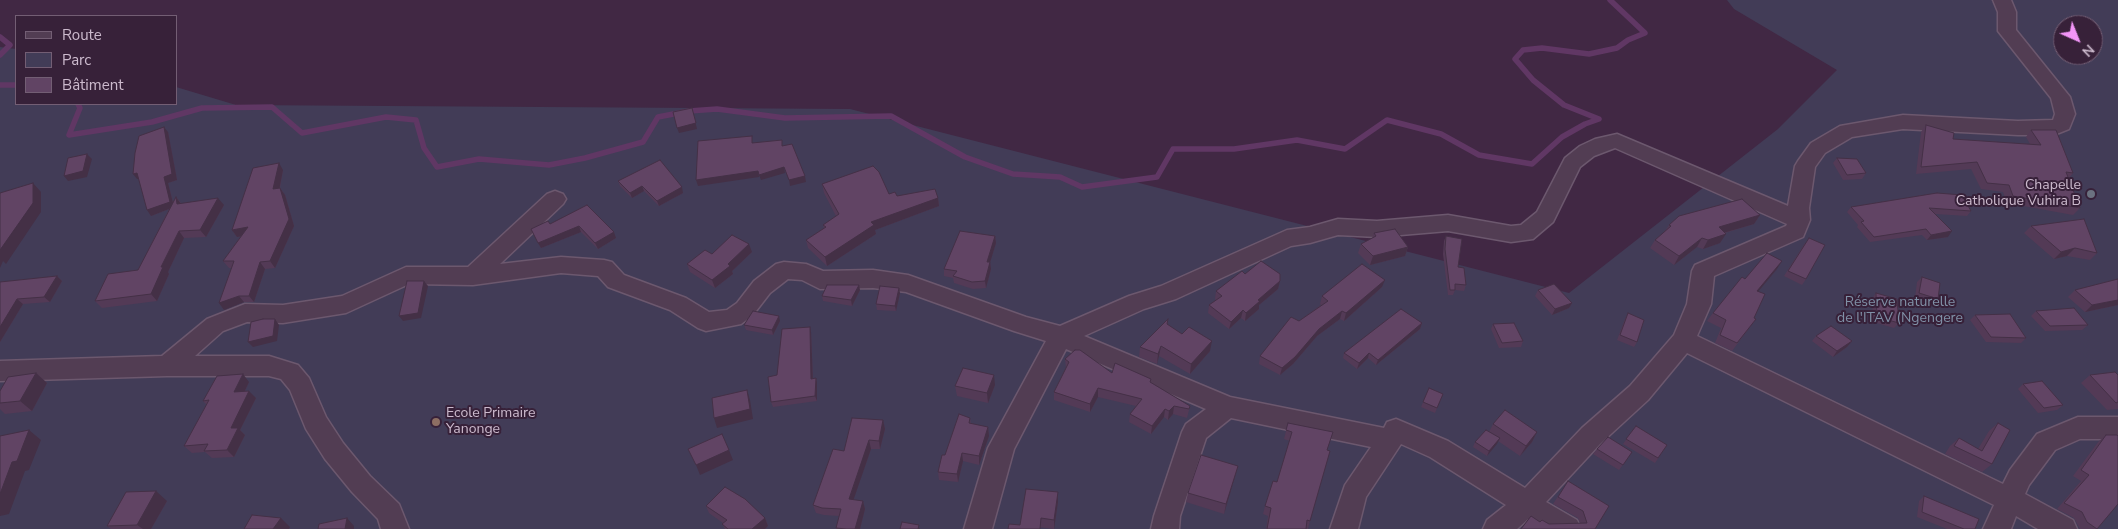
<!DOCTYPE html>
<meta charset="utf-8">
<style>
body{margin:0}
#map{position:relative;width:2118px;height:529px;overflow:hidden;background:#412844;font-family:"Nunito Sans",sans-serif}
canvas{display:block}
.legend{position:absolute;left:15px;top:15px;width:162px;height:90px;box-sizing:border-box;background:#372139;border:1px solid #735e74;margin:0;padding:6px 9px;list-style:none;font-size:15px;color:#ccbacd}
.legend li{display:flex;align-items:center;gap:10px;height:25px}
.legend b{width:25px;border:1px solid #735e74}
.north{position:absolute;left:2053px;top:15px;width:50px;height:50px;box-sizing:border-box;background:#372139;border:1px solid #735e74;border-radius:50%;rotate:136deg;font-size:14px;font-weight:700;line-height:20px;text-align:center;color:#ccbacd}
.north::after{content:'';display:block;margin:auto;width:18px;height:22px;background:#f295f7;clip-path:polygon(50% 0,100% 100%,50% 72%,0 100%)}
</style>
<div id="map">
<canvas width="2118" height="529"></canvas>
<ul class="legend">
<li><b style="height:6px;background:#523d53"></b>Route</li>
<li><b style="height:14px;background:#423c57"></b>Parc</li>
<li><b style="height:14px;background:#614464"></b>Bâtiment</li>
</ul>
<div class="north">N</div>
</div>
<script>
const c = document.querySelector('canvas').getContext('2d');
c.lineJoin = 'round';
function fillPath(path, color) { c.fillStyle = color; c.fill(path, 'evenodd'); }
const toPath = rows => new Path2D(rows.map(r => 'M' + r).join(''));
function trace(path, color, width, dash) { c.strokeStyle = color; c.lineWidth = width; c.lineCap = dash ? 'butt' : 'round'; c.setLineDash(dash || []); c.stroke(path); }
function label(font, color, halo, rows, align = 'center') {
  c.font = font + ' "Nunito Sans",sans-serif'; c.lineWidth = 4; c.setLineDash([]); c.textBaseline = 'middle'; c.strokeStyle = halo; c.fillStyle = color; for (const [text, x, y, turn = 0] of rows) {
    c.save(); c.translate(x, y); c.rotate((+turn || 0) * Math.PI / 180); c.textAlign = isNaN(turn) ? turn : align; if (halo) c.strokeText(text, 0, 0); c.fillText(text, 0, 0); c.restore();
  }
}
const green = toPath([
 [1727,0,2118,0,2118,529,0,529,0,47,16,49,16,104,176,104,176,87,236,105,850,109,1569,293,1778,129,1837,70,1734,9],
 [2063,25,2093,25,2093,55,2063,55]
]);
const stream = toPath([
 [0,37,10,45,0,55],
 [0,85,16,85],
 [78,104,80,108,69,135,152,122,202,108,272,107,302,133,386,117,416,120,424,148,437,167,479,159,549,165,585,158,643,142,658,117,689,111,717,109,785,118,891,116,965,157,1013,174,1060,177,1082,187,1157,177,1173,149,1234,149,1297,140,1345,149,1387,120,1441,134,1479,155,1532,164,1562,137,1585,124,1599,119],
 [1599,119,1564,105,1533,80,1515,59,1523,50,1542,48,1589,54,1617,48,1628,40,1645,33,1610,0]
]);
const street = toPath([
 [1993,0,2011,0,2016,12,2016,30,2070,97,2075,114,2069,129,2054,135,2018,135,1903,129,1852,137,1825,153,1815,167,1809,208,1810,220,1803,237,1714,276,1711,304,1697,336,2003,484,2010,470,2037,434,2078,417,2118,417,2118,439,2080,439,2055,450,2029,485,2025,494,2073,520,2077,529,2038,529,2016,516,2011,529,1983,529,1994,505,1687,353,1648,400,1600,444,1546,502,1577,520,1581,529,1544,529,1528,519,1517,529,1483,529,1487,520,1506,505,1430,457,1401,444,1366,497,1358,529,1330,529,1345,485,1371,447,1231,418,1206,438,1180,516,1179,529,1151,529,1154,516,1182,432,1186,424,1206,409,1066,349,1014,449,992,529,964,529,988,448,1046,341,1014,331,906,292,873,288,820,289,802,280,788,279,770,293,753,315,741,324,706,331,698,328,670,310,608,287,598,276,561,273,473,285,409,284,346,313,283,323,247,322,223,331,195,356,269,356,298,365,309,378,326,417,343,443,370,476,399,504,409,529,381,529,378,519,352,492,325,459,306,429,290,390,281,379,269,376,167,376,0,381,0,361,162,356,207,319,245,304,283,305,342,296,406,267,468,267,547,194,555,191,563,194,566,199,563,204,500,264,561,257,604,260,612,262,624,275,686,298,709,312,727,310,737,303,754,281,776,264,784,262,806,264,823,271,873,270,908,275,1026,317,1060,326,1129,296,1161,286,1287,230,1310,227,1338,219,1377,221,1448,215,1511,226,1521,225,1537,212,1565,158,1580,146,1595,139,1617,134,1788,206,1795,166,1798,161,1811,143,1840,126,1903,115,2018,121,2053,120,2055,114,2051,98,1998,31,1998,12,1993,0],
 [1615,148,1787,224,1786,226,1695,265,1692,271,1687,304,1674,335,1630,386,1582,428,1525,488,1448,441,1396,419,1387,422,1384,428,1230,397,1084,336,1144,309,1176,299,1291,246,1310,243,1338,235,1377,237,1448,231,1511,242,1533,239,1553,222,1580,167,1594,156,1615,148]
]);
const wall = toPath([
 [1926,125,1953,139,2030,144,2026,137,2031,130,2073,173,2069,178,2080,208,2073,215,2007,203,2003,192,1981,189,1971,169,1916,174,1921,132],
 [168,132,177,180,168,183,173,202,176,197,181,203,224,205,206,237,184,238,168,272,169,274,157,301,102,308,95,301,138,270,169,209,151,216,139,179,137,179],
 [1837,158,1866,173,1862,179,1843,180,1833,163],
 [283,170,280,188,285,195,294,226,275,268,265,269,254,302,244,302,224,310,232,268,229,268,223,261,241,236,237,237,232,230],
 [618,181,683,193,659,206,644,191,632,198,620,186],
 [822,184,889,194,897,196,938,198,939,206,875,230,876,234,827,266,808,248,806,240,824,228,823,225,836,216,824,193],
 [1937,193,1971,211,1967,216,1935,214,1948,237,1927,240,1922,235,1870,242,1857,227,1858,225,1847,212,1851,207],
 [587,205,616,238,598,249,581,232,541,248,531,229,550,224],
 [1760,215,1754,224,1725,233,1720,243,1703,249,1697,247,1674,265,1650,248,1655,240,1665,231,1669,225],
 [2031,226,2097,253,2090,260,2067,256,2054,259,2024,233],
 [1374,233,1408,247,1405,256,1370,265,1358,253,1361,244,1372,239],
 [995,236,996,243,990,262,991,269,986,288,973,289,954,283,953,278,944,276,944,269],
 [1446,236,1458,267,1466,285,1464,291,1455,290,1453,295,1448,295,1443,254,1444,241],
 [1805,243,1806,279,1802,285,1784,276],
 [752,252,732,271,733,274,715,288,690,272,687,264,712,254],
 [1777,269,1758,291,1754,318,1756,319,1732,351,1715,343,1721,328,1707,321,1713,313,1745,279],
 [1245,274,1280,281,1278,289,1259,305,1259,309,1245,321,1241,318,1229,329,1208,313,1209,305,1216,300,1215,299,1216,291],
 [57,276,62,281,50,302,23,304,0,342,0,282],
 [1922,277,1938,299,1934,305,1915,298,1917,282],
 [1382,287,1344,321,1340,319,1317,336,1293,364,1280,375,1259,364,1260,356,1299,321,1321,305,1320,304,1322,296],
 [860,290,852,306,823,301,822,296],
 [1538,290,1572,303,1569,308,1552,315,1535,296],
 [2075,290,2118,305,2085,312,2068,297],
 [900,293,896,311,877,310,876,304],
 [1876,293,1899,323,1894,328,1873,322,1872,299],
 [2036,311,2088,325,2082,330,2045,331,2031,316],
 [1628,313,1637,342,1634,347,1617,340,1625,319],
 [1975,315,2026,338,2021,343,1986,342,1970,320],
 [1168,319,1168,325,1210,351,1190,374,1159,356,1157,364,1139,357,1140,347],
 [780,321,773,335,746,330,744,325],
 [1422,323,1420,329,1376,365,1368,358,1357,369,1343,358,1344,353],
 [1493,324,1523,341,1521,347,1499,348,1491,329],
 [811,332,813,379,816,378,817,383,817,401,773,407,771,402,777,375],
 [1816,336,1852,341,1847,347,1833,357,1812,341],
 [1065,359,1112,373,1151,379,1151,383,1190,406,1187,418,1173,414,1168,420,1164,417,1151,434,1129,422,1130,414,1136,406,1098,397,1090,412,1054,400,1054,392,1066,368],
 [36,373,47,383,32,411,5,414,0,409,0,391],
 [2090,375,2118,375,2118,409,2107,410,2081,383],
 [249,382,245,391,256,398,240,430,245,435,234,457,212,458,205,452,192,453,184,446,207,405,203,401],
 [2023,384,2063,405,2057,410,2038,413,2018,389],
 [995,385,988,403,957,396,955,386],
 [1429,388,1443,394,1435,413,1421,407],
 [970,418,971,424,988,427,989,436,979,465,963,461,958,482,939,480,938,472],
 [883,420,885,429,880,449,871,449,853,500,863,501,865,509,860,529,836,529,836,528,839,516,824,515,816,513,813,505,844,451],
 [1288,423,1327,450,1310,521,1308,529,1266,529,1268,516,1263,514,1265,506,1277,482,1290,441,1284,439],
 [1998,423,1992,464,1982,472,1945,454,1950,446,1959,438,1978,449,1989,431],
 [1493,424,1537,432,1532,442,1520,456,1498,441,1487,456,1473,447,1475,442,1489,432],
 [1636,426,1667,445,1655,463,1623,444],
 [2106,435,2097,529,2080,529,2074,518,2057,509,2081,481,2073,476,2099,441],
 [1597,449,1632,452,1619,470,1593,454],
 [1235,476,1224,514,1186,502,1188,493],
 [1568,481,1609,506,1595,529,1521,529,1531,516,1540,522,1542,520,1549,524,1580,523,1578,518,1553,504],
 [1058,492,1058,502,1054,529,1020,525],
 [1924,496,1975,529,1947,529,1917,517,1919,501],
 [167,501,151,529,111,529,107,526],
 [706,506,765,518,768,526,765,529,725,529,722,524,723,523,709,513]
]);
const shadedWall = toPath([
 [692,108,697,129,679,133,677,128],
 [164,127,168,132,177,180,168,183,174,207,151,216,147,210,164,177],
 [87,154,92,159,87,177,68,181,64,176],
 [279,163,283,170,278,196,273,189],
 [784,167,785,173,761,180,759,175],
 [758,171,759,177,698,186,696,180],
 [137,173,142,178,137,179,133,174],
 [805,176,806,182,790,186,789,180],
 [33,183,41,192,41,212,6,264,3,261,0,268,0,249],
 [642,186,644,191,632,198,630,193],
 [682,187,683,193,659,206,657,201],
 [280,188,285,195,294,226,275,268,270,261],
 [176,197,181,204,177,204],
 [218,198,224,205,206,237,200,230],
 [938,198,939,206,875,230,876,234,827,266,825,257,871,222],
 [1760,215,1754,224,1713,236,1719,227],
 [579,226,581,232,541,248,538,243],
 [248,227,253,234,237,237,232,230],
 [179,231,184,238,168,272,169,274,157,301,151,294,161,267],
 [1952,231,1948,237,1927,240,1931,235],
 [614,232,616,238,598,249,595,243],
 [1726,234,1720,243,1703,249,1708,240],
 [995,236,996,243,988,269,987,262],
 [1702,238,1697,247,1674,265,1679,256],
 [749,244,752,252,732,271,733,274,715,288,712,280],
 [1408,247,1405,256,1370,265,1373,256],
 [2075,248,2067,256,2054,259,2061,252],
 [1782,261,1777,269,1752,299,1757,291],
 [260,262,265,269,254,302,249,296],
 [990,262,991,269,986,288,985,281],
 [57,276,62,281,50,302,44,297],
 [1385,280,1382,287,1344,321,1346,313],
 [424,281,428,286,421,318,403,321,399,316],
 [1280,281,1278,289,1259,305,1259,309,1245,321,1246,313,1258,300],
 [859,285,860,290,852,306,851,300],
 [899,288,900,293,896,311,895,306],
 [239,296,244,302,224,310,219,303],
 [17,299,23,304,0,342,0,327],
 [2118,300,2118,305,2085,312,2092,305],
 [1572,303,1569,308,1552,315,1555,309],
 [1243,310,1241,318,1229,329,1231,322],
 [1342,311,1340,319,1317,336,1293,364,1280,375,1282,368,1319,329],
 [779,316,780,321,773,335,772,330],
 [275,319,279,325,277,341,253,347,248,342],
 [1422,323,1420,329,1376,365,1378,360],
 [810,327,811,332,813,384,811,379],
 [1212,341,1210,351,1190,374,1191,364],
 [1852,341,1847,347,1833,357,1837,351],
 [1161,346,1159,356,1157,364,1158,354],
 [1369,353,1368,358,1357,369,1359,363],
 [36,373,47,383,32,411,20,401],
 [243,374,249,382,241,399,234,392],
 [994,375,995,385,988,403,987,393],
 [816,378,817,383,817,401,815,396],
 [1098,388,1098,397,1090,412,1090,404],
 [747,390,750,400,753,419,717,428,714,418],
 [249,391,256,398,240,430,245,435,234,457,227,450,231,428],
 [1174,406,1173,414,1168,420,1169,411],
 [1165,409,1164,417,1151,434,1152,426],
 [883,420,885,429,880,449,879,441],
 [988,427,989,436,979,465,979,456],
 [29,430,41,440,29,470,25,471,9,514,0,516,0,494,12,462],
 [1537,432,1532,442,1520,456,1526,446],
 [1500,438,1497,444,1487,456,1489,451],
 [869,440,871,449,851,507,849,499],
 [729,450,733,460,700,475,696,465],
 [962,453,963,461,958,482,957,474],
 [1238,466,1235,476,1224,514,1226,504],
 [156,491,167,501,151,529,143,529,137,525],
 [1058,492,1058,502,1054,529,1054,520],
 [863,501,865,509,860,529,855,529],
 [281,518,290,527,289,529,273,529],
 [347,518,354,526,354,529,345,529],
 [765,518,768,526,765,529,752,529]
]);
const building = toPath([
 [692,108,696,123,677,128,673,112,692,108],
 [1926,125,1954,133,1953,139,2041,145,2031,130,2056,130,2073,173,2066,172,2080,208,2013,196,2009,185,1987,183,1977,162,1921,167,1926,125],
 [164,127,172,174,164,177,170,202,147,210,137,173,133,174,135,153,139,136,164,127],
 [752,136,752,143,782,140,782,146,792,144,805,176,789,180,784,167,759,175,758,171,696,180,698,141,752,136],
 [87,154,83,171,64,176,68,158,87,154],
 [1837,158,1857,159,1866,173,1847,175,1837,158],
 [660,160,682,187,657,201,642,186,630,193,618,181,660,160],
 [279,163,273,189,280,188,289,219,270,261,260,262,249,296,239,296,219,303,234,261,223,261,248,227,232,230,253,168,279,163],
 [873,166,879,172,889,194,895,192,897,196,935,189,938,198,871,222,874,225,825,257,806,240,826,227,823,225,839,214,822,184,873,166],
 [33,183,33,203,0,250,0,193,33,183],
 [1937,193,1962,195,1971,211,1929,208,1952,231,1931,235,1926,229,1874,237,1861,222,1864,221,1851,207,1937,193],
 [176,197,177,204,218,198,200,230,179,231,161,267,163,267,151,294,95,301,108,274,138,270,176,197],
 [1742,199,1760,215,1719,227,1726,234,1708,240,1702,238,1679,256,1655,240,1671,226,1669,225,1679,216,1742,199],
 [587,205,614,232,595,243,579,226,538,243,531,229,548,221,550,224,587,205],
 [2084,219,2097,253,2075,248,2061,252,2031,226,2084,219],
 [1395,229,1408,247,1373,256,1361,244,1376,236,1374,233,1395,229],
 [960,231,995,236,987,262,990,262,985,281,972,282,953,276,957,271,944,269,960,231],
 [732,235,749,244,728,264,730,266,712,280,687,264,705,250,712,254,732,235],
 [1446,236,1462,239,1458,267,1464,268,1466,285,1455,284,1455,290,1450,290,1445,249,1446,236],
 [1809,238,1825,245,1806,279,1788,271,1809,238],
 [1767,253,1782,261,1757,291,1765,294,1754,318,1756,319,1737,343,1720,335,1726,320,1713,313,1742,277,1745,279,1767,253],
 [1261,261,1280,274,1280,281,1258,300,1260,301,1246,313,1243,310,1231,322,1209,305,1222,296,1216,291,1242,271,1245,274,1261,261],
 [1362,264,1385,280,1346,313,1342,311,1319,329,1295,357,1282,368,1260,356,1291,317,1299,321,1328,301,1322,296,1362,264],
 [57,276,44,297,17,299,0,327,0,282,57,276],
 [1922,277,1940,283,1938,299,1919,293,1922,277],
 [2118,279,2118,300,2092,305,2075,290,2118,279],
 [407,281,424,281,418,313,399,316,407,281],
 [1554,284,1572,303,1555,309,1538,290,1554,284],
 [827,285,859,285,851,300,822,296,827,285],
 [880,286,899,288,895,306,876,304,880,286],
 [1876,293,1897,299,1899,323,1877,317,1876,293],
 [2074,308,2088,325,2050,326,2036,311,2074,308],
 [1401,309,1422,323,1378,360,1369,353,1359,363,1344,353,1401,309],
 [753,311,779,316,772,330,744,325,753,311],
 [1628,313,1644,320,1637,342,1620,335,1628,313],
 [2010,314,2026,338,1991,337,1975,315,2010,314],
 [263,319,275,319,273,336,248,342,251,322,263,319],
 [1168,319,1167,324,1182,334,1189,327,1212,341,1191,364,1161,346,1158,354,1140,347,1168,319],
 [1514,323,1523,341,1502,343,1493,324,1514,323],
 [1831,326,1852,341,1837,351,1816,336,1831,326],
 [810,327,811,379,816,378,815,396,771,402,768,377,777,375,782,329,810,327],
 [1075,350,1080,350,1112,373,1115,363,1151,379,1150,382,1190,406,1189,409,1174,406,1169,411,1165,409,1152,426,1130,414,1142,399,1098,388,1090,404,1054,392,1069,362,1065,359,1075,350],
 [963,368,994,375,987,393,955,386,963,368],
 [2115,372,2118,375,2118,402,2116,403,2090,375,2115,372],
 [36,373,20,401,0,403,0,391,8,377,36,373],
 [243,374,234,392,249,391,231,428,238,428,227,450,204,451,208,444,184,446,209,400,203,401,217,376,243,374],
 [2042,381,2063,405,2044,408,2023,384,2042,381],
 [1429,388,1443,394,1437,408,1423,402,1429,388],
 [747,390,750,409,714,418,712,398,747,390],
 [1505,410,1537,432,1526,446,1493,424,1505,410],
 [959,414,970,418,969,423,988,427,979,456,962,453,957,474,938,472,942,455,945,455,959,414],
 [852,418,883,420,879,441,869,440,849,499,863,501,855,529,846,529,836,528,841,509,822,508,813,505,833,449,844,451,852,418],
 [1288,423,1333,432,1327,450,1330,451,1310,521,1307,520,1306,529,1267,529,1271,508,1265,506,1273,481,1277,482,1292,432,1286,430,1288,423],
 [1998,423,2010,430,1992,464,1954,446,1959,438,1982,451,1998,423],
 [1636,426,1667,445,1658,458,1626,439,1636,426],
 [29,430,17,461,12,462,0,494,0,436,29,430],
 [1486,430,1500,438,1489,451,1475,442,1486,430],
 [722,434,729,450,696,465,688,449,722,434],
 [2106,435,2117,435,2118,436,2118,504,2097,529,2087,522,2082,512,2064,503,2089,475,2081,470,2106,435],
 [1608,437,1632,452,1623,465,1597,449,1608,437],
 [1201,455,1238,466,1226,504,1188,493,1201,455],
 [1568,481,1609,506,1595,529,1521,529,1531,516,1540,522,1542,520,1549,524,1587,523,1583,511,1558,497,1568,481],
 [725,487,745,499,765,518,752,529,728,529,722,524,727,520,706,506,725,487],
 [1026,489,1058,492,1054,520,1041,518,1040,529,1008,529,1009,524,1020,525,1026,489],
 [156,491,137,525,107,526,126,492,156,491],
 [1924,496,1979,519,1975,529,1964,529,1922,512,1924,496],
 [252,515,281,518,273,529,244,529,252,515],
 [347,518,345,529,318,529,319,524,347,518],
 [902,522,919,525,918,529,920,529,900,529,902,522]
]);
const markers = [
 [2091,194,5,"#6b7280"],
 [436,422,5,"#8d6e63"]
];
const poiNames = [
 ["Chapelle",2081,186],
 ["Catholique Vuhira B",2081,202],
 ["Ecole Primaire",446,414,"left"],
 ["Yanonge",446,430,"left"]
];
const parkNames = [
 ["Réserve naturelle",1900,303],
 ["de l'ITAV (Ngengere",1900,319]
];
fillPath(green, '#423c57');
trace(stream, '#603764', 5.5);
trace(street, '#6c586e', 3);
fillPath(street, '#523d53');
fillPath(wall, '#533a56');
fillPath(shadedWall, '#443046');
fillPath(building, '#614464');
trace(building, '#443046', 1);
for (const [x, y, r, color] of markers) { const dot = new Path2D(); dot.arc(x, y, r, 0, 2 * Math.PI); c.fillStyle = color; c.fill(dot); trace(dot, '#372139', 2); }
label('14px', '#ccbacd', '#372139', poiNames, 'right');
label('14px', '#8091a7', '#372139', parkNames);
</script>
